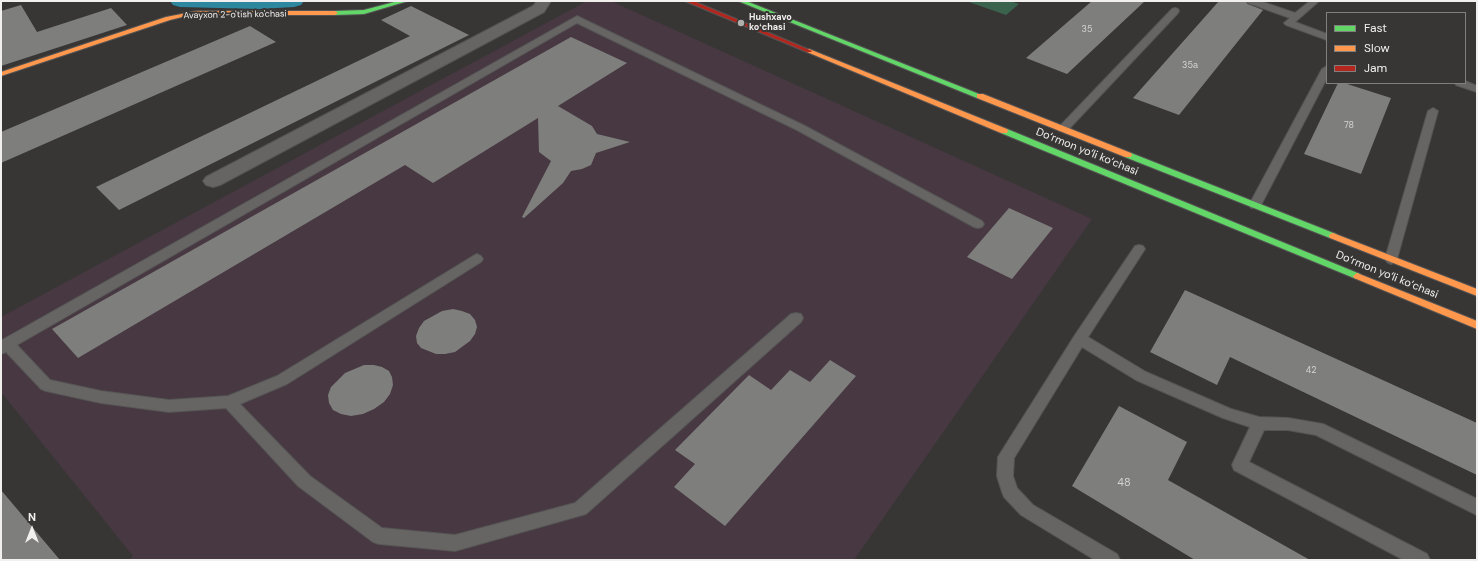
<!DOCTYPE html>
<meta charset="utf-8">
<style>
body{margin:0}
#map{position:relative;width:1478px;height:561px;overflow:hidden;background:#373635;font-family:"DM Sans",sans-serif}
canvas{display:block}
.frame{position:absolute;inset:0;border:2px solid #f1f0ee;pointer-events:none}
.legend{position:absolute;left:1326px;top:12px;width:140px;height:72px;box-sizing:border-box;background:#383634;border:1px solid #82807e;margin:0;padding:5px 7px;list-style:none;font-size:12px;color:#f1f0ee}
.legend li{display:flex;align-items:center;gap:8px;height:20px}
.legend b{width:20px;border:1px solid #82807e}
.north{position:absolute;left:12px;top:509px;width:40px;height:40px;-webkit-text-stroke:3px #383634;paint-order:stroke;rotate:0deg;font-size:11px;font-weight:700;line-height:16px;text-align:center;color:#f1f0ee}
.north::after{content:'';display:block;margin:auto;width:14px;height:18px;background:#f1f0ee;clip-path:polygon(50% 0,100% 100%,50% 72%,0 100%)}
</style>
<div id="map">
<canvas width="1478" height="561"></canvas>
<div class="frame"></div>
<ul class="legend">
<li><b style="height:5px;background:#63d668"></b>Fast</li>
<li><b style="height:5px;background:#ff974d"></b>Slow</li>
<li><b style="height:5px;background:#b3261e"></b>Jam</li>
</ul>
<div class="north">N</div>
</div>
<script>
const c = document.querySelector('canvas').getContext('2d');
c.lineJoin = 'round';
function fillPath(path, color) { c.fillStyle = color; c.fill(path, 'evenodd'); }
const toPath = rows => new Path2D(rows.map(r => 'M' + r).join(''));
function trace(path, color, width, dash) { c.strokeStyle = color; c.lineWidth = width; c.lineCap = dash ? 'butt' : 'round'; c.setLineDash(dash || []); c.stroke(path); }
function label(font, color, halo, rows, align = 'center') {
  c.font = font + ' "DM Sans",sans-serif'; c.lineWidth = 4; c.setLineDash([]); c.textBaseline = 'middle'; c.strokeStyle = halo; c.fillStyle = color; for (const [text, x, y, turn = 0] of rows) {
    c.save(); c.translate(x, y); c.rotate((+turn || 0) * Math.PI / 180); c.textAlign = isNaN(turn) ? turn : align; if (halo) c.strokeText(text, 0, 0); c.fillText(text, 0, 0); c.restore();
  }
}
const industrial = toPath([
 [587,1,611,1,1092,219,854,560,128,560,133,556,1,392,1,317]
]);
const green = toPath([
 [966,1,1010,1,1019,4,1006,15]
]);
const canal = toPath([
 [170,1,304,1,301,5,294,7,259,9,180,7,173,5,170,1]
]);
const building = toPath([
 [1092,1,1145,1,1067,74,1026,58],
 [1219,1,1246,1,1248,4,1263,10,1179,115,1133,98],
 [21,5,37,32,111,8,127,25,1,66,1,11],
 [411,6,469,35,119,210,96,187,410,36,381,20],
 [250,26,276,42,1,163,1,132],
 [571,37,627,63,558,106,592,126,597,134,630,142,596,153,591,165,582,169,571,171,563,183,524,218,522,217,551,161,539,152,538,118,433,183,405,165,78,358,52,329],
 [1338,83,1344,83,1391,98,1361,174,1304,154],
 [1009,208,1053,228,1012,279,967,257],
 [1185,290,1477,423,1477,475,1230,357,1217,385,1150,352],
 [453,309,462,311,470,314,475,320,477,327,475,334,470,341,455,352,445,354,436,354,421,348,417,343,416,336,419,328,424,321,442,311],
 [830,360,856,376,725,526,674,487,695,464,675,450,749,375,771,390,790,370,810,382],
 [364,365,374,365,382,367,389,371,392,377,393,385,390,394,384,402,374,409,363,414,351,416,341,414,333,410,329,403,328,395,331,387,345,373],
 [1119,406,1187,442,1168,480,1310,560,1195,560,1072,486],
 [1,490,60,560,1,560]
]);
const lane = toPath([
 [1247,1,1260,1,1295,13,1310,1,1319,1,1295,22,1327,34,1327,40,1286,25,1284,23,1290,18,1248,3,1247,1],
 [1175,8,1178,9,1179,11,1178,13,1067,131,1059,131,1058,129,1059,127,1172,9,1175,8],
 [577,16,805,126,982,221,984,224,982,227,978,228,974,227,797,130,577,23,17,345,50,380,101,391,169,400,228,396,277,376,473,256,477,254,481,256,483,259,481,262,287,384,240,404,310,476,382,528,455,535,575,503,791,314,796,313,801,314,803,318,801,322,586,514,455,551,379,544,373,542,298,486,226,408,169,412,101,403,46,391,41,389,6,352,1,354,2,340,577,16],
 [1327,66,1327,78,1261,205,1259,208,1251,208,1249,205,1322,69,1327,66],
 [1465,81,1477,86,1477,92,1456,85,1455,83,1465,83,1465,81],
 [1433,108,1438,111,1397,259,1395,262,1391,264,1387,262,1385,259,1428,111,1433,108],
 [1139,245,1143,246,1145,249,1088,337,1146,372,1231,409,1259,417,1288,418,1323,424,1477,499,1477,515,1316,435,1288,430,1264,430,1249,462,1427,554,1430,560,1404,560,1234,470,1232,465,1250,427,1223,418,1136,380,1082,347,1014,458,1013,476,1017,488,1033,505,1117,554,1120,560,1095,560,1021,515,1004,497,1002,492,997,476,998,457,1075,335,1135,246,1139,245]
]);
const street = toPath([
 [537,1,551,1,544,12,220,185,213,187,206,185,203,181,206,177,533,6,537,1]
]);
const fast = toPath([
 [398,1,408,1,364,14,335,15,332,13,335,11,364,10,398,1],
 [738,1,746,1,984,96,980,98,977,98,738,1],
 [1001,129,1007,129,1360,274,1361,276,1357,279,1354,278,1001,133,1001,129],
 [1125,153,1131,153,1336,234,1337,236,1336,238,1330,238,1125,157,1124,155,1125,153]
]);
const slow = toPath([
 [197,11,335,11,338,13,335,15,197,15,182,17,170,20,1,76,1,72,166,17,197,11],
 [809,49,1007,129,1008,131,1007,133,1001,133,807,52,807,50,809,49],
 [977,94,983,94,1131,153,1132,155,1131,157,1125,157,977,98,977,94],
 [1333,233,1477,289,1477,296,1330,238,1329,236,1330,234,1333,233],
 [1357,273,1477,321,1477,329,1354,278,1353,276,1357,273]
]);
const jam = toPath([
 [685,1,693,1,812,51,811,52,807,52,685,1]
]);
const markers = [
 [741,23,4,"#b0afad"]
];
const farStreetnames = [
 ["Avayxon 2-o'tish ko'chasi",235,15,-1]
];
const farPoinames = [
 ["Hushxavo",749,18],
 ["koʻchasi",749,28]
];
const numberNames = [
 ["35",1087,30],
 ["35а",1190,66],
 ["78",1349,126],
 ["42",1311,371]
];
const streetNames = [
 ["Do‘rmon yo‘li ko‘chasi",1087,152,22],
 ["Do‘rmon yo‘li ko‘chasi",1387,275,22]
];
const nearNumbernames = [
 ["48",1124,483]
];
fillPath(industrial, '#473841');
fillPath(green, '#3a634d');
fillPath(canal, '#2d879e');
fillPath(building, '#7e7e7d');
trace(lane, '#555454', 2);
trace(street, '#555454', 2);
trace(fast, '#555454', 2);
trace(slow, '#555454', 2);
trace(jam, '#555454', 2);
fillPath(lane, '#666564');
fillPath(street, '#666564');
fillPath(fast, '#63d668');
fillPath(slow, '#ff974d');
fillPath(jam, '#b3261e');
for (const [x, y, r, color] of markers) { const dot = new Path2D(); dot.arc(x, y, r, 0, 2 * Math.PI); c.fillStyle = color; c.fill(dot); trace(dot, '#383634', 1.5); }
label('9px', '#f1f0ee', '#383634', farStreetnames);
label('bold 9px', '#f1f0ee', '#383634', farPoinames, 'left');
label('9px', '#d4d4d2', null, numberNames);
label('11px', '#f1f0ee', '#383634', streetNames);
label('11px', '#d4d4d2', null, nearNumbernames);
</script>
